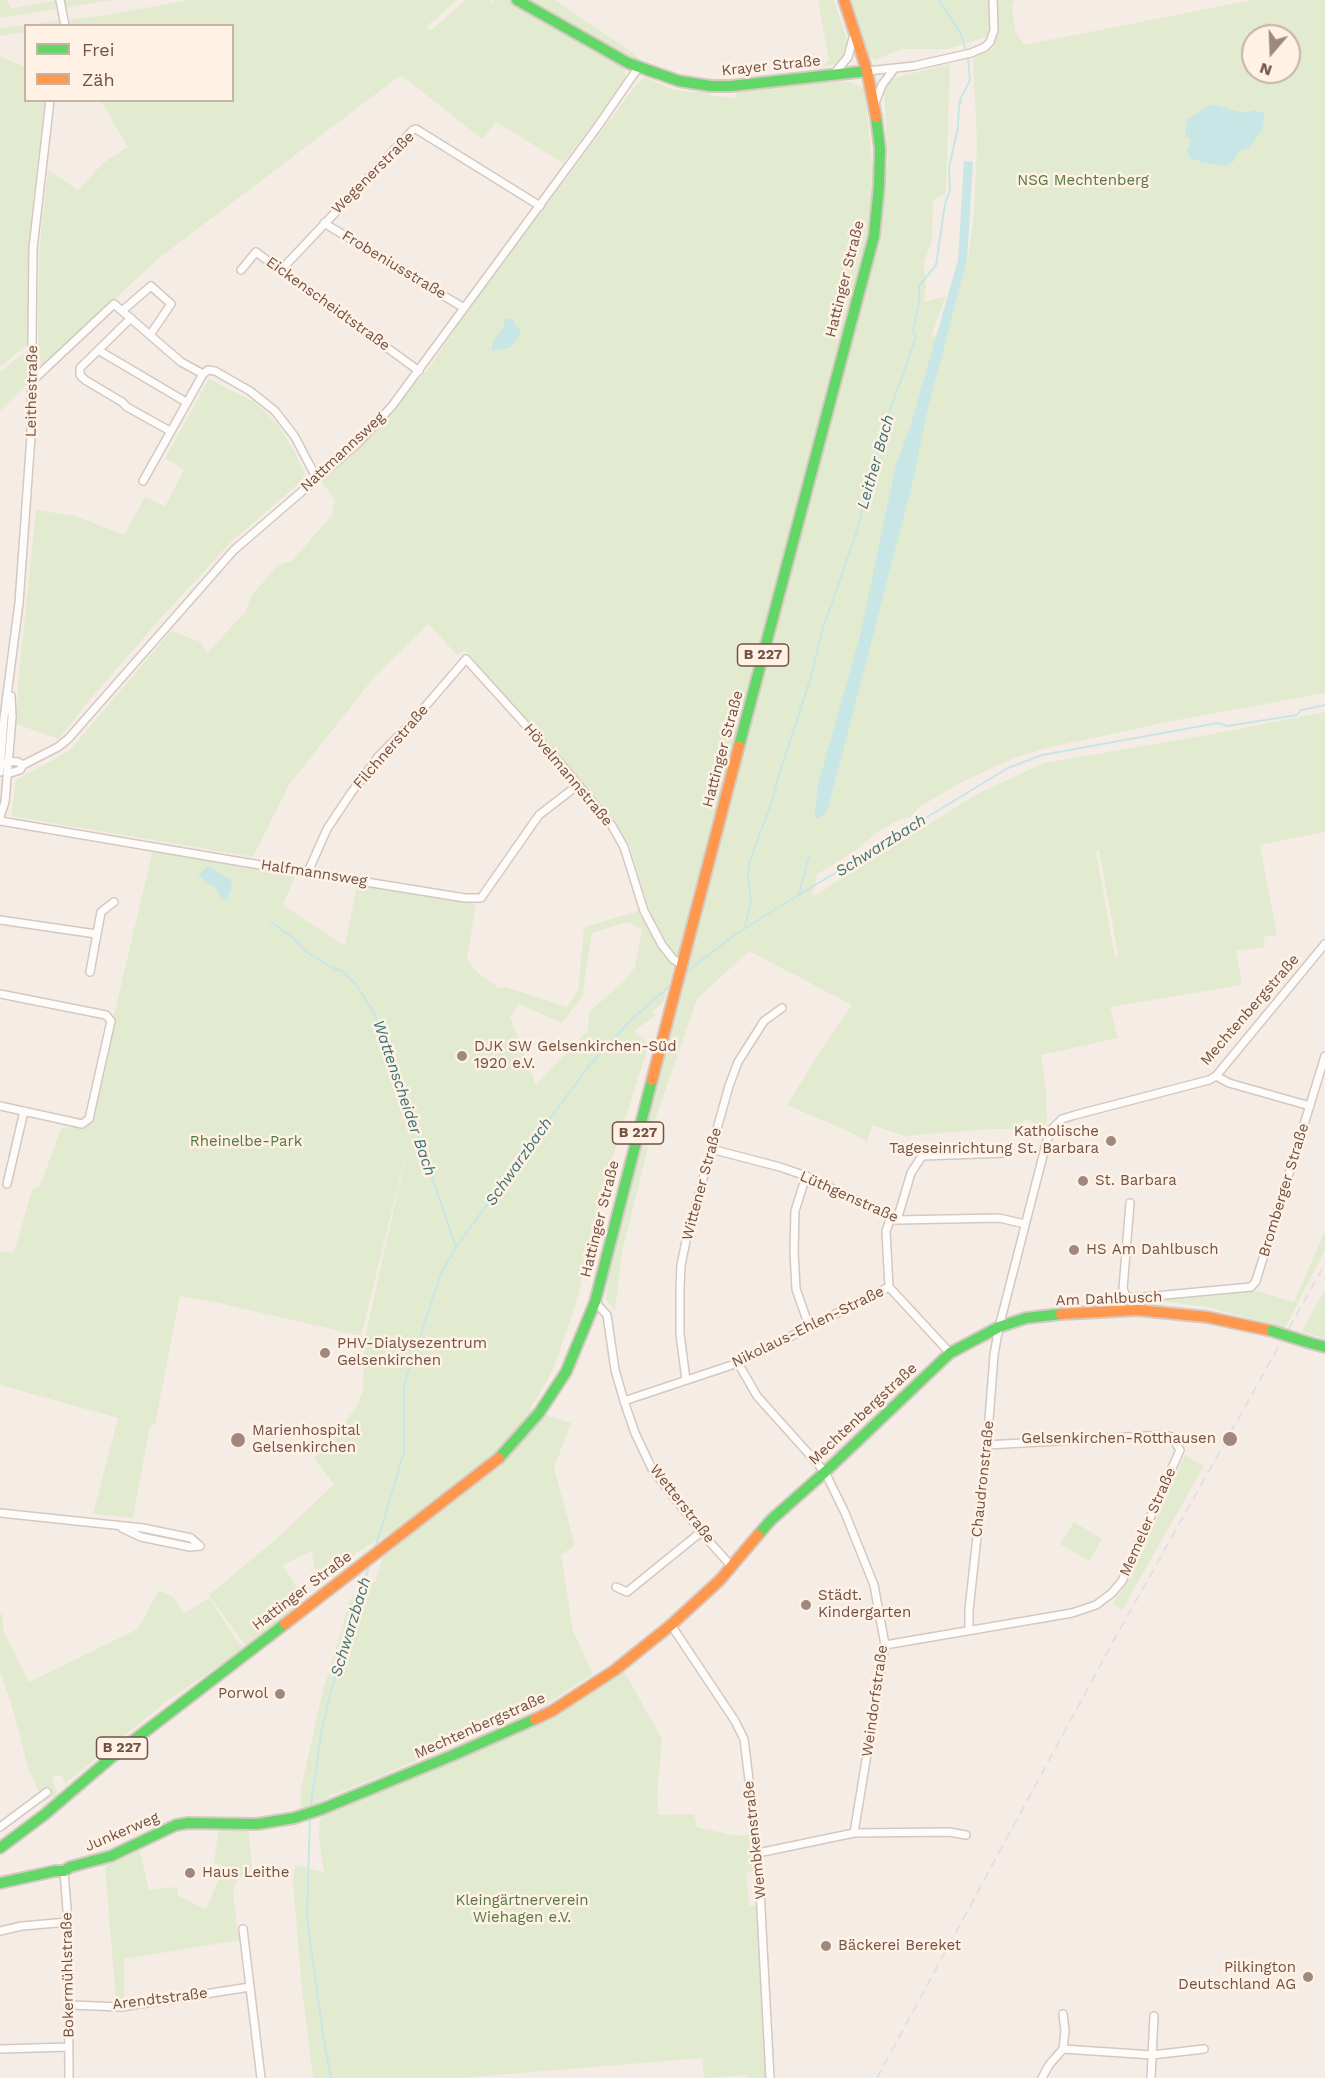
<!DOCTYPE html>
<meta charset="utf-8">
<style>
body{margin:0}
#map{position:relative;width:1325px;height:2078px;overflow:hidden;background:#f5ede5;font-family:"Work Sans",sans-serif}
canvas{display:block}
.legend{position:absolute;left:24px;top:24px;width:210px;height:78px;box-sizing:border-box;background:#fff2e5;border:2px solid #c7b2a6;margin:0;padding:8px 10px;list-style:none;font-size:18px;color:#725247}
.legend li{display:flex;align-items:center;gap:12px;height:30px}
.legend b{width:30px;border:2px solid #c7b2a6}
.north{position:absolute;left:1241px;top:24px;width:60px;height:60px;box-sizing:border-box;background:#fff2e5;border:2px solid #c7b2a6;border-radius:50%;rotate:199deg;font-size:16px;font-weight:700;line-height:24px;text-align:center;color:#725247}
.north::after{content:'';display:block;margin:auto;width:21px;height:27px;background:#a0887e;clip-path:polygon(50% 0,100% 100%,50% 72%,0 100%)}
</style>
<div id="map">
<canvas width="1325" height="2078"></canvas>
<ul class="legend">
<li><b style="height:8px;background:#63d668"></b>Frei</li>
<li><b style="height:8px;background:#ff974d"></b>Zäh</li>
</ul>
<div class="north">N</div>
</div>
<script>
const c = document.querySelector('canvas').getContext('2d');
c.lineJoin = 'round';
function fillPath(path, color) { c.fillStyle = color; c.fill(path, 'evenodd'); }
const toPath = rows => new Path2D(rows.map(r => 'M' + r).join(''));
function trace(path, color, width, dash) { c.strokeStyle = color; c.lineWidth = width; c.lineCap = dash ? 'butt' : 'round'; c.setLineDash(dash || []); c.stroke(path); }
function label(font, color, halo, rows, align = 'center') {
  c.font = font + ' "Work Sans",sans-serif'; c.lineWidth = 5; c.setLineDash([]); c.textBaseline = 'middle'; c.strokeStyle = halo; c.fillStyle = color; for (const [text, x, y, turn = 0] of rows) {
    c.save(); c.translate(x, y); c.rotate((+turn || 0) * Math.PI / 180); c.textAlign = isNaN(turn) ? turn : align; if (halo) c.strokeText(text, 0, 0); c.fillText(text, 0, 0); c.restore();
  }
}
const green = toPath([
 [0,0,7,0,11,9,56,0,113,0,0,18],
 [189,0,457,0,427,26,430,31,466,0,489,0,491,3,493,0,555,0,633,53,645,64,624,69,626,76,622,85,563,163,496,122,482,139,401,75,159,258,41,367,38,346,39,251,48,170,78,190,103,163,128,147,101,101,232,100,232,26,26,26,25,32,0,36,0,28,113,14],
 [818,0,834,0,847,39,846,56,837,64,822,67,829,60],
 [852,0,1014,0,1012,7,1015,30,1024,45,1251,0,1325,0,1325,693,1167,722,1052,747,1016,757,962,782,918,808,912,816,898,820,876,833,860,847,818,874,811,898,977,794,1044,763,1207,735,1325,712,1325,832,1260,845,1277,935,1264,937,1265,947,1236,951,1242,985,1110,1007,1118,1038,1041,1055,1046,1090,1047,1120,1043,1128,1026,1119,1017,1129,992,1129,905,1136,872,1125,867,1142,850,1132,787,1105,822,1048,852,1005,749,951,697,999,654,1123,622,1253,615,1311,606,1299,611,1255,649,1113,700,902,881,191,886,190,888,162,884,91,887,83,893,78,950,64,946,193,933,200,932,240,924,263,926,287,924,302,946,296,931,337,949,328,968,257,974,215,977,141,973,58,994,48,988,36,948,49,902,49,875,60,868,54],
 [1253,36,1289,36,1289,72,1253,72],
 [1096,851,1099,851,1118,955,1115,957],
 [0,56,25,67,26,100,45,101,32,214,27,345,0,367],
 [645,77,672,89,689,92,709,91,711,96,736,98,736,91,740,85,798,82,851,82,864,89,865,94,873,170,876,184,871,234,680,961,673,956,664,944,649,909,630,846,607,811,465,650,457,655,428,624,375,676,289,785,253,857,11,816,16,780,69,751,171,631,201,642,207,653,246,611,251,596,278,565,292,561,332,515,335,500,319,479,379,425,428,369,471,306,636,85],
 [24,353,27,355,26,385,0,411,0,372],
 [209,379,256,403,278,425,295,452,306,477,230,543,160,619,87,703,59,739,16,724,18,682,36,510,75,516,124,535,145,497,165,506,184,470,165,458],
 [153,849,296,874,283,905,345,946,357,885,476,904,467,959,478,973,499,988,506,987,567,1007,578,990,584,927,638,911,656,942,674,966,663,1003,653,1011,655,1016,634,1031,649,1044,609,1169,575,1307,552,1372,530,1410,571,1423,554,1468,575,1545,561,1555,573,1631,593,1674,547,1704,362,1784,331,1795,300,1815,301,1788,323,1690,350,1600,376,1580,389,1534,357,1552,332,1577,325,1576,314,1568,312,1551,282,1565,305,1598,248,1649,225,1618,209,1595,276,1539,334,1484,314,1458,356,1408,363,1390,364,1341,409,1142,361,1336,219,1303,180,1296,155,1425,150,1425,133,1518,93,1514,118,1418,0,1385,0,1251,14,1253,32,1189,40,1186,61,1128,88,1126],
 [628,922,642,930,635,967,625,980,589,1012,588,1030,536,1085,510,1017,519,1004,562,1023,582,997,592,933],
 [1325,1231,1325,1250,1285,1328,1206,1307,1158,1301,1156,1299,1257,1291,1294,1302],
 [1325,1289,1325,1339,1302,1331],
 [1185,1455,1204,1466,1122,1610,1112,1603,1126,1585],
 [1074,1522,1102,1539,1089,1561,1060,1544],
 [159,1590,173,1597,184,1613,209,1598,238,1642,245,1648,167,1701,65,1784,62,1775,52,1777,57,1795,44,1802,29,1771,11,1703,0,1672,0,1614,2,1614,4,1632,29,1682,138,1629],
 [624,1671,662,1739,657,1794,659,1815,694,1814,697,1827,736,1836,750,1834,754,1872,746,1873,750,1906,756,1905,766,2032,766,2078,748,2078,748,2075,704,2078,702,2058,461,2078,313,2078,302,1991,293,1883,295,1865,324,1872,319,1839,320,1818,551,1718],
 [219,1825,248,1828,253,1874,239,1877,233,1890,237,1929,240,1940,124,1959,124,2002,116,2002,105,1866,133,1854,139,1848,149,1890,177,1887,178,1896,206,1909,224,1867,214,1862]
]);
const water = toPath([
 [1211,104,1245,113,1254,110,1264,113,1263,128,1249,148,1239,151,1233,162,1224,166,1204,163,1190,158,1187,151,1191,140,1185,134,1187,120],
 [964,161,973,162,967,260,926,416,914,477,830,801,827,812,816,819,815,810,818,785,860,636,896,464,909,431,958,260],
 [505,318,513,319,515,325,521,331,520,335,511,347,494,351,492,350,493,341,503,328],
 [208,866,231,880,232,886,227,899,222,899,214,886,208,884,198,875]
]);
const stream = toPath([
 [939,0,961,34,966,51],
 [799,894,809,856],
 [271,922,293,938,305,951,331,967,342,971,355,983,373,1011,383,1035,456,1247],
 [744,929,751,903,748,875,749,863,772,801,779,774,811,677,822,631,856,534,883,430,916,337,913,331,919,302,919,286,936,265,945,204,950,189,949,168,958,127,959,103,961,103,960,100,970,80,968,56],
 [683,975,733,936,774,910,1008,768,1042,755,1218,723,1227,726,1297,715,1301,710,1325,705],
 [375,1549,404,1452,404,1385,441,1274,456,1247,588,1067,631,1020,672,984],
 [310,1810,322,1729,332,1687,370,1563],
 [310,1816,307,1917,323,2035,331,2078]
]);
const street = toPath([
 [60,0,65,26],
 [867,71,914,66,971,53,985,47,990,42,994,30,993,0],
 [834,74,848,57,854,34],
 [875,103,882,85,894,69],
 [324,223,464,308],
 [241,270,256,252,419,371],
 [281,270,413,130,416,129,540,206],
 [122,311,151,286,171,304,150,335],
 [131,318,80,368,80,375,85,380,122,402,127,407,170,431],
 [98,350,186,402],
 [203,374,208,370,215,371,250,391,275,411,295,437,317,479],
 [32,381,114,304,181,362,203,374],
 [143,481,203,374],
 [5,764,8,761,18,762,23,765],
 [0,772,4,718,19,603,31,436,33,248,50,100],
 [7,774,20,770,23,765,58,747,68,739,234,550,358,443,392,406,598,126,638,68],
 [0,817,5,802,12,717,11,696],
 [0,821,242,862,465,898,481,898,539,815,578,785],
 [308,872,327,829,351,793,378,757,412,722,466,659,561,764,612,826,624,847,644,911,662,945,673,959,682,965],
 [0,920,96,934],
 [90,972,101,912,114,902],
 [0,994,106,1015,111,1021,89,1119,82,1124,0,1106],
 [1216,1076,1229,1083,1310,1106],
 [711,1149,780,1167,806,1176,897,1220,999,1218,1025,1224],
 [806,1176,795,1211,794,1251,796,1289,809,1326],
 [7,1184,24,1111],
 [1130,1203,1123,1289,1126,1296,1133,1298,1251,1287,1256,1281,1325,1056],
 [891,1217,886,1231,889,1287,950,1353],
 [897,1220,911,1173,922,1156,1005,1153],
 [595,1302,607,1315,615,1370,624,1401,635,1433,652,1469,701,1532,732,1567],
 [738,1363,757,1396,825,1472,845,1513,874,1585,885,1645,854,1833],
 [686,1380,680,1334,680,1287,681,1265,687,1236,729,1086,738,1062,764,1021,782,1008],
 [624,1401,738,1363,889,1287],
 [0,1513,143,1528,191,1538,200,1546],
 [122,1528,141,1537,190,1547,200,1546],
 [616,1587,627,1592,701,1532],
 [671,1625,735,1721,744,1739,758,1853,770,2078],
 [969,1630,969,1610,987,1445,994,1355,999,1327,1047,1140,1052,1129,1062,1119,1075,1115,1209,1080,1216,1076,1325,944],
 [885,1645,1072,1613,1096,1605,1112,1593,1122,1581,1180,1450,1172,1437,1164,1435,987,1445],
 [0,1827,47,1792],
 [758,1853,854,1833,949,1832,966,1835],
 [64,1871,68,1922,69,2078],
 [243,1929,261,2078],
 [0,1931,22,1926,68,1922],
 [70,2005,121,2007,250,1987],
 [0,2049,69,2047],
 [1063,2049,1152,2055,1204,2049],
 [1042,2078,1049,2065,1063,2049,1065,2031,1063,2014],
 [1151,2078,1154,2016]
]);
const fast = toPath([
 [517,0,628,63,679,81,711,86,731,86,867,71],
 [739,746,874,236,879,186,880,149,876,117],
 [1310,1343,1325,1347],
 [499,1458,539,1413,566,1372,595,1302,652,1080],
 [758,1535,771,1520,825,1472,950,1353,999,1327,1026,1318,1061,1314],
 [0,1848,44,1815,112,1757,285,1624],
 [0,1883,55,1871,64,1871,70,1867,111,1856,176,1825,188,1823,257,1824,294,1818,322,1809,451,1756,535,1719]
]);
const slow = toPath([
 [844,0,867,71,876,117],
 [652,1080,739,746],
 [1061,1314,1137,1310,1207,1317,1272,1331],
 [285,1624,499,1458],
 [535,1719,552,1711,615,1670,671,1625,720,1580,758,1535]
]);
const rail = toPath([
 [877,2078,1114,1640,1325,1264]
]);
const fastBridge = toPath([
 [1272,1331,1310,1343]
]);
const markers = [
 [462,1056,6,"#a0887e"],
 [1111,1141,6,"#a0887e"],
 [1083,1181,6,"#a0887e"],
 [1074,1250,6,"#a0887e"],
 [325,1353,6,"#a0887e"],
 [1230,1439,8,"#a0887e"],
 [238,1440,8,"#a0887e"],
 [806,1605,6,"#a0887e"],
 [280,1694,6,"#a0887e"],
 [190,1873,6,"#a0887e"],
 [826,1946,6,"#a0887e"],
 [1308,1977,6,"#a0887e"]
];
const shields = [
 [763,655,51],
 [638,1133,51],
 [122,1748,51]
];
const shieldNames = [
 ["B 227",763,655],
 ["B 227",638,1133],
 ["B 227",122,1748]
];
const streetNames = [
 ["Krayer Straße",771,66,-6],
 ["Wegenerstraße",373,173,-45],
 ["Frobeniusstraße",394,265,31],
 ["Hattinger Straße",845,279,-76],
 ["Eickenscheidtstraße",328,304,36],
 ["Leithestraße",32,391,-89],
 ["Nattmannsweg",343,452,-43],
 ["Filchnerstraße",391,747,-49],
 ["Hattinger Straße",723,749,-75],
 ["Hövelmannstraße",568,775,50],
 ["Halfmannsweg",314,873,9],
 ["Mechtenbergstraße",1250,1010,-49],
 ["Wittener Straße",702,1184,-75],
 ["Bromberger Straße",1284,1190,-73],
 ["Lüthgenstraße",849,1197,24],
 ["Hattinger Straße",600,1219,-76],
 ["Am Dahlbusch",1109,1299,-2],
 ["Nikolaus-Ehlen-Straße",808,1327,-26],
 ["Mechtenbergstraße",863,1414,-43],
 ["Chaudronstraße",983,1479,-84],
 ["Wetterstraße",682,1504,52],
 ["Memeler Straße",1148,1522,-66],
 ["Hattinger Straße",302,1591,-37],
 ["Weindorfstraße",875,1701,-82],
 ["Mechtenbergstraße",480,1726,-24],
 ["Junkerweg",122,1832,-23],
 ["Wembkenstraße",755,1840,-96],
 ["Bokermühlstraße",68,1975,-91],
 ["Arendtstraße",160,1999,-7]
];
const parkNames = [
 ["NSG Mechtenberg",1083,181],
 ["Rheinelbe-Park",246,1142],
 ["Kleingärtnerverein",522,1901],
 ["Wiehagen e.V.",522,1918]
];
const poiNames = [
 ["DJK SW Gelsenkirchen-Süd",474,1047],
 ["1920 e.V.",474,1064],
 ["Katholische",1099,1132,"right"],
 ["Tageseinrichtung St. Barbara",1099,1149,"right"],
 ["St. Barbara",1095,1181],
 ["HS Am Dahlbusch",1086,1250],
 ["PHV-Dialysezentrum",337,1344],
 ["Gelsenkirchen",337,1361],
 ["Marienhospital",252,1431],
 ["Gelsenkirchen",252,1448],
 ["Gelsenkirchen-Rotthausen",1216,1439,"right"],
 ["Städt.",818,1596],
 ["Kindergarten",818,1613],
 ["Porwol",268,1694,"right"],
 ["Haus Leithe",202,1873],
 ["Bäckerei Bereket",838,1946],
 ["Pilkington",1296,1968,"right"],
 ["Deutschland AG",1296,1985,"right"]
];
const waterNames = [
 ["Leither Bach",876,462,-74],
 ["Schwarzbach",881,846,-32],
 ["Wattenscheider Bach",404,1098,71],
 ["Schwarzbach",519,1162,-55],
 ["Schwarzbach",351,1627,-73]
];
fillPath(green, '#e2ebd0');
fillPath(water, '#c7e6e5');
trace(stream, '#c7e6e5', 2);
trace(street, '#d4c8c1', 10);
trace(fast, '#d6c9c2', 14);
trace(slow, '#d6c9c2', 14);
trace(street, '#fefcfb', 7);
trace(fast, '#63d668', 10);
trace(slow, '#ff974d', 10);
trace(rail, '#e2dfe2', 2, [9, 6]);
trace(fastBridge, '#d6c9c2', 14, []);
trace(fastBridge, '#63d668', 10);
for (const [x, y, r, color] of markers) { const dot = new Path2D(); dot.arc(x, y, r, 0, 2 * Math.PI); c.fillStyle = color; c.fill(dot); trace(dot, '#fff2e5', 2); }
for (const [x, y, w] of shields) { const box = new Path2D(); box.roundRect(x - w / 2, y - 11, w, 22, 4.5); c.fillStyle = '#fff2e5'; c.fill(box); trace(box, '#725247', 1.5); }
label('bold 14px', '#725247', null, shieldNames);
label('15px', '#725247', '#fff2e5', streetNames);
label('15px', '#54783f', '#fff2e5', parkNames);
label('15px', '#725247', '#fff2e5', poiNames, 'left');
label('italic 16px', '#3b7478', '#fff2e5', waterNames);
</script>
